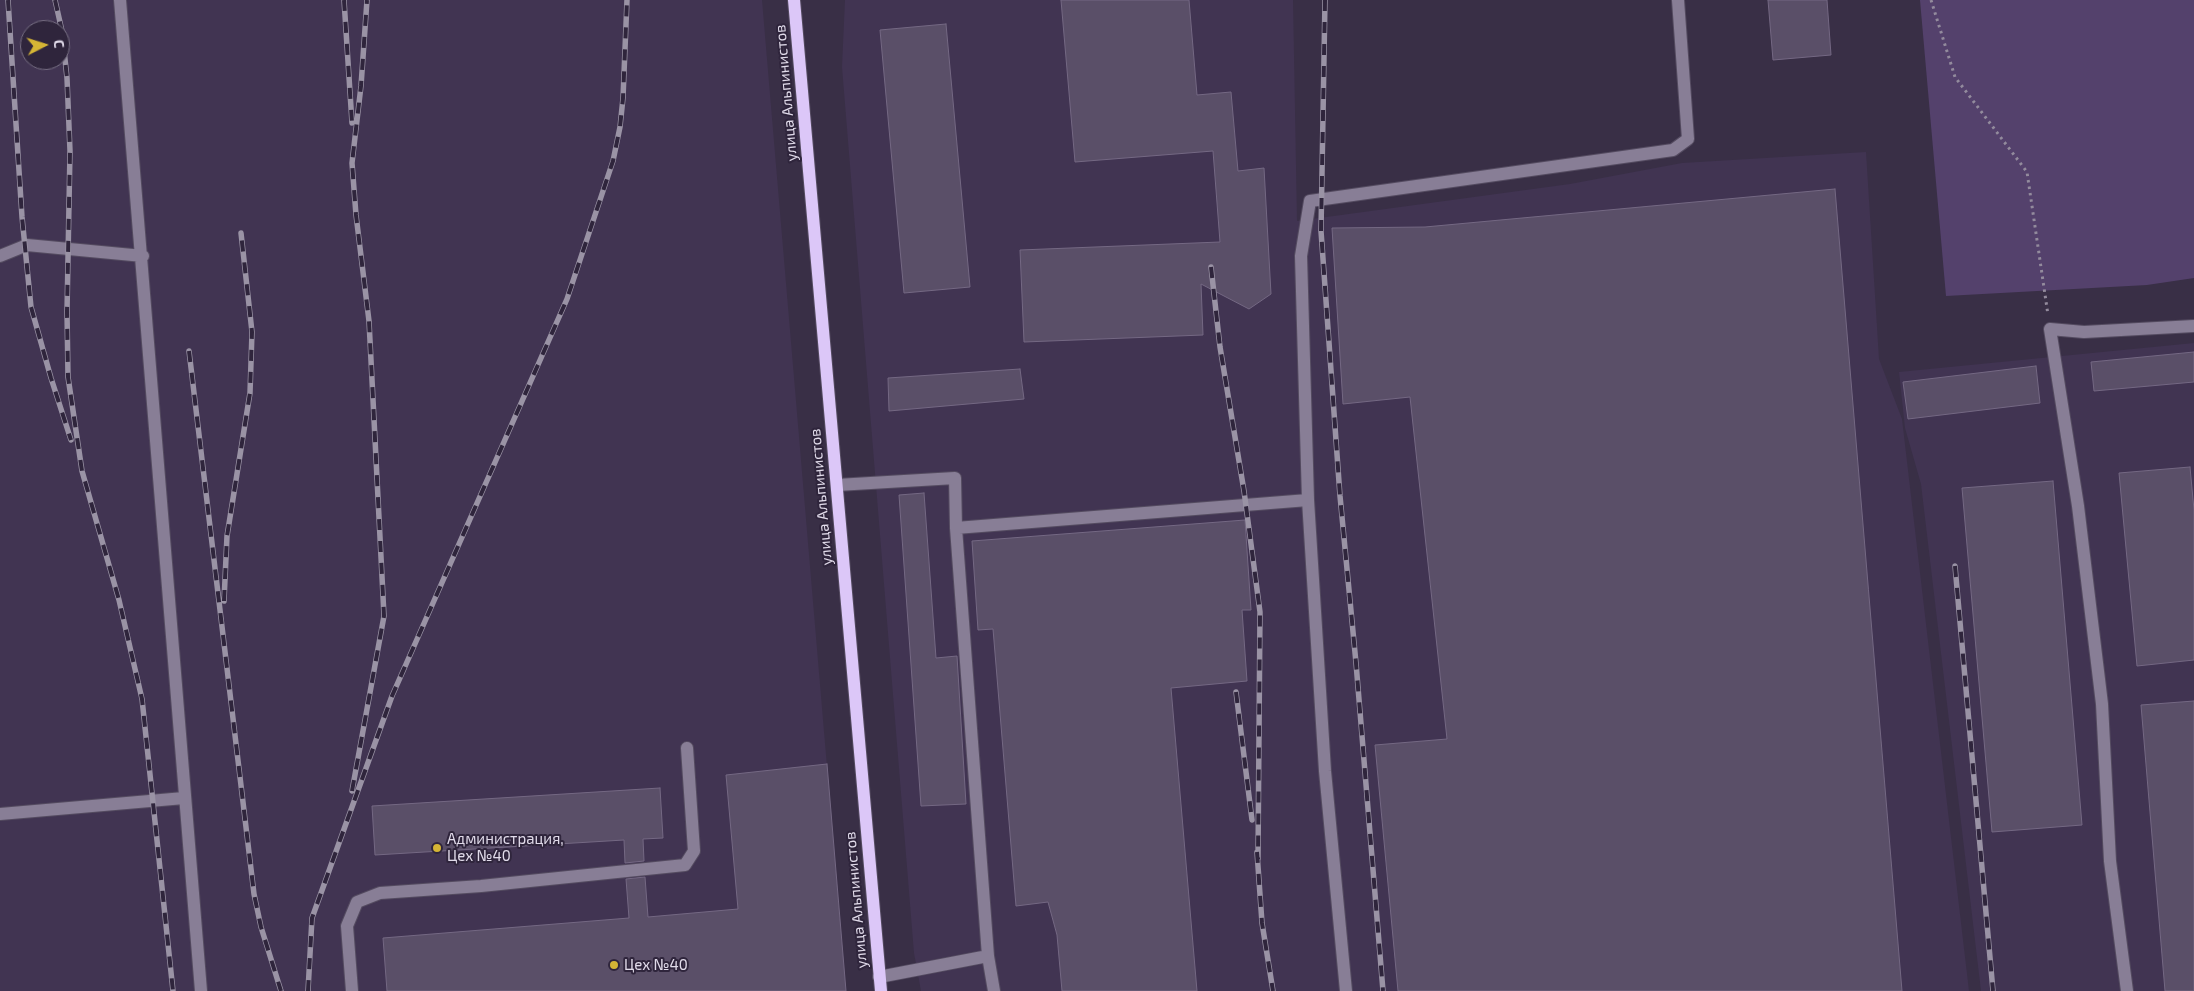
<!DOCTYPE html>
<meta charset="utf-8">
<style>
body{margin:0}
#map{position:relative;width:2194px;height:991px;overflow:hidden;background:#392f46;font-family:"Exo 2",sans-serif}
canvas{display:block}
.north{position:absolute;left:20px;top:20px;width:50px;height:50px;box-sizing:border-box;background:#2f253c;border:1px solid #766e82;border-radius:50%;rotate:85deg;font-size:14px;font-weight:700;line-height:20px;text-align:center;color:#e1dbea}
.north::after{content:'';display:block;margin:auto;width:18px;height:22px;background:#d5b535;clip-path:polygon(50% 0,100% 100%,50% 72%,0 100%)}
</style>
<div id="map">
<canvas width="2194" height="991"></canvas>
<div class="north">С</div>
</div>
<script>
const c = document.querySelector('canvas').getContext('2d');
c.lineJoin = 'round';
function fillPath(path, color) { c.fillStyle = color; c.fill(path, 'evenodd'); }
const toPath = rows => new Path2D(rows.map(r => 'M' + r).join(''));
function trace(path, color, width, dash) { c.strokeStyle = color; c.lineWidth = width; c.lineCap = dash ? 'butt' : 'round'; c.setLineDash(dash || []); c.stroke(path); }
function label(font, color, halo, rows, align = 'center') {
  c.font = font + ' "Exo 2",sans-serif'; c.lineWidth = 4; c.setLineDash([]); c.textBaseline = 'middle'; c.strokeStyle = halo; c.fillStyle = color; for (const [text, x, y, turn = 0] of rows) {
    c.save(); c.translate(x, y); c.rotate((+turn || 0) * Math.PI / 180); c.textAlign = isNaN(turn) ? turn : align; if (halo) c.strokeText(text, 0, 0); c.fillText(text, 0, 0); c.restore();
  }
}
const built = toPath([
 [0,0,762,0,846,991,0,991],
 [30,30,60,30,60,60,30,60],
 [845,0,1293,0,1297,221,1570,184,1682,163,1866,152,1879,359,1902,419,1969,991,921,991,914,953,842,67],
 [2194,343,2194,991,1981,991,1921,484,1905,428,1899,372]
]);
const green = toPath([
 [1920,0,2194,0,2194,278,2147,285,1946,296]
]);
const building = toPath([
 [1061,0,1189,0,1197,95,1231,92,1238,171,1264,168,1271,294,1249,309,1201,284,1203,335,1024,342,1020,250,1220,242,1213,151,1075,162,1061,0],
 [1768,0,1827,0,1831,55,1773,60,1768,0],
 [946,24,970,287,904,293,880,30,946,24],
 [1835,189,1902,991,1398,991,1375,745,1447,739,1410,397,1343,404,1332,228,1425,227,1835,189],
 [2194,352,2194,382,2094,391,2091,362,2194,352],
 [2036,366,2040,403,1908,419,1903,382,2036,366],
 [1020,369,1024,399,889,411,888,378,1020,369],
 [2190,467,2194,510,2194,660,2137,666,2119,473,2190,467],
 [2053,481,2082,825,1992,832,1962,488,2053,481],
 [924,493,936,658,957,656,966,804,921,806,899,495,924,493],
 [1245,520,1251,610,1242,610,1247,681,1171,688,1197,991,1062,991,1057,935,1048,902,1016,906,993,629,978,630,972,541,1245,520],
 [2194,701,2194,991,2165,991,2141,705,2194,701],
 [827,764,846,991,387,991,383,938,629,918,626,879,645,877,648,917,738,909,726,775,827,764],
 [660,788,663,838,643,839,644,861,625,863,624,840,375,855,372,806,660,788]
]);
const path = toPath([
 [1931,0,1955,77,2027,172,2048,315]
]);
const minor = toPath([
 [120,0,201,991],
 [0,256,27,245,143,256],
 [837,485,955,478,956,528,988,956,879,977],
 [1308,500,1325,771,1346,991],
 [956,528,1308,500,1301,256,1310,201,1673,150,1688,139,1678,0],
 [0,814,184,798],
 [988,956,994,991],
 [352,991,347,926,357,902,380,893,481,886,685,865,694,851,687,748],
 [2127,991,2110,861,2102,704,2078,506,2050,329,2084,332,2194,326]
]);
const major = toPath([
 [794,0,881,991]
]);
const rail = toPath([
 [8,0,22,217,31,307,51,378,71,440],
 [55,0,62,31,67,78,70,151,67,312,68,377,82,471,119,600,142,699,173,991],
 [344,0,352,123],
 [1325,0,1321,231,1340,496,1356,663,1383,991],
 [1211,267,1220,347,1244,491,1260,612,1258,859],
 [189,351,254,894,261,927,281,991],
 [1955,566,1993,991],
 [224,601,227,536,250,393,252,332,241,233],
 [1236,692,1252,820],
 [352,791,384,616,369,321,356,215,352,163,361,86,367,0],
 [1257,852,1262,923,1273,991],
 [308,991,312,918,392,696,567,299,613,161,620,127,623,98,627,0]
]);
const markers = [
 [437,848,5,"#d5b535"],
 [614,965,5,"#d5b535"]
];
const streetNames = [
 ["улица Альпинистов",786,93,-95],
 ["улица Альпинистов",821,497,-95],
 ["улица Альпинистов",856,900,-95]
];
const poiNames = [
 ["Администрация,",447,839],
 ["Цех №40",447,856],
 ["Цех №40",624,965]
];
fillPath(built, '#413452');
fillPath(green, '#54416c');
fillPath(building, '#5a4f68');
trace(building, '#746883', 1);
trace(minor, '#544b60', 14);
trace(major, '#544b60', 14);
trace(path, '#938b9d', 3, [2.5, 4]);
trace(minor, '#887e96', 12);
trace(major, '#dcc7f8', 12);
trace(rail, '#9a93a5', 5.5);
trace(rail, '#2f253c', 4, [11]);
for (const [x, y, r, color] of markers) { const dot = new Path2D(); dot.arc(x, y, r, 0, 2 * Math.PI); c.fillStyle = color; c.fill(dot); trace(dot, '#2f253c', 2); }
label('15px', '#e1dbea', '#2f253c', streetNames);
label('15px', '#e1dbea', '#2f253c', poiNames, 'left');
</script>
